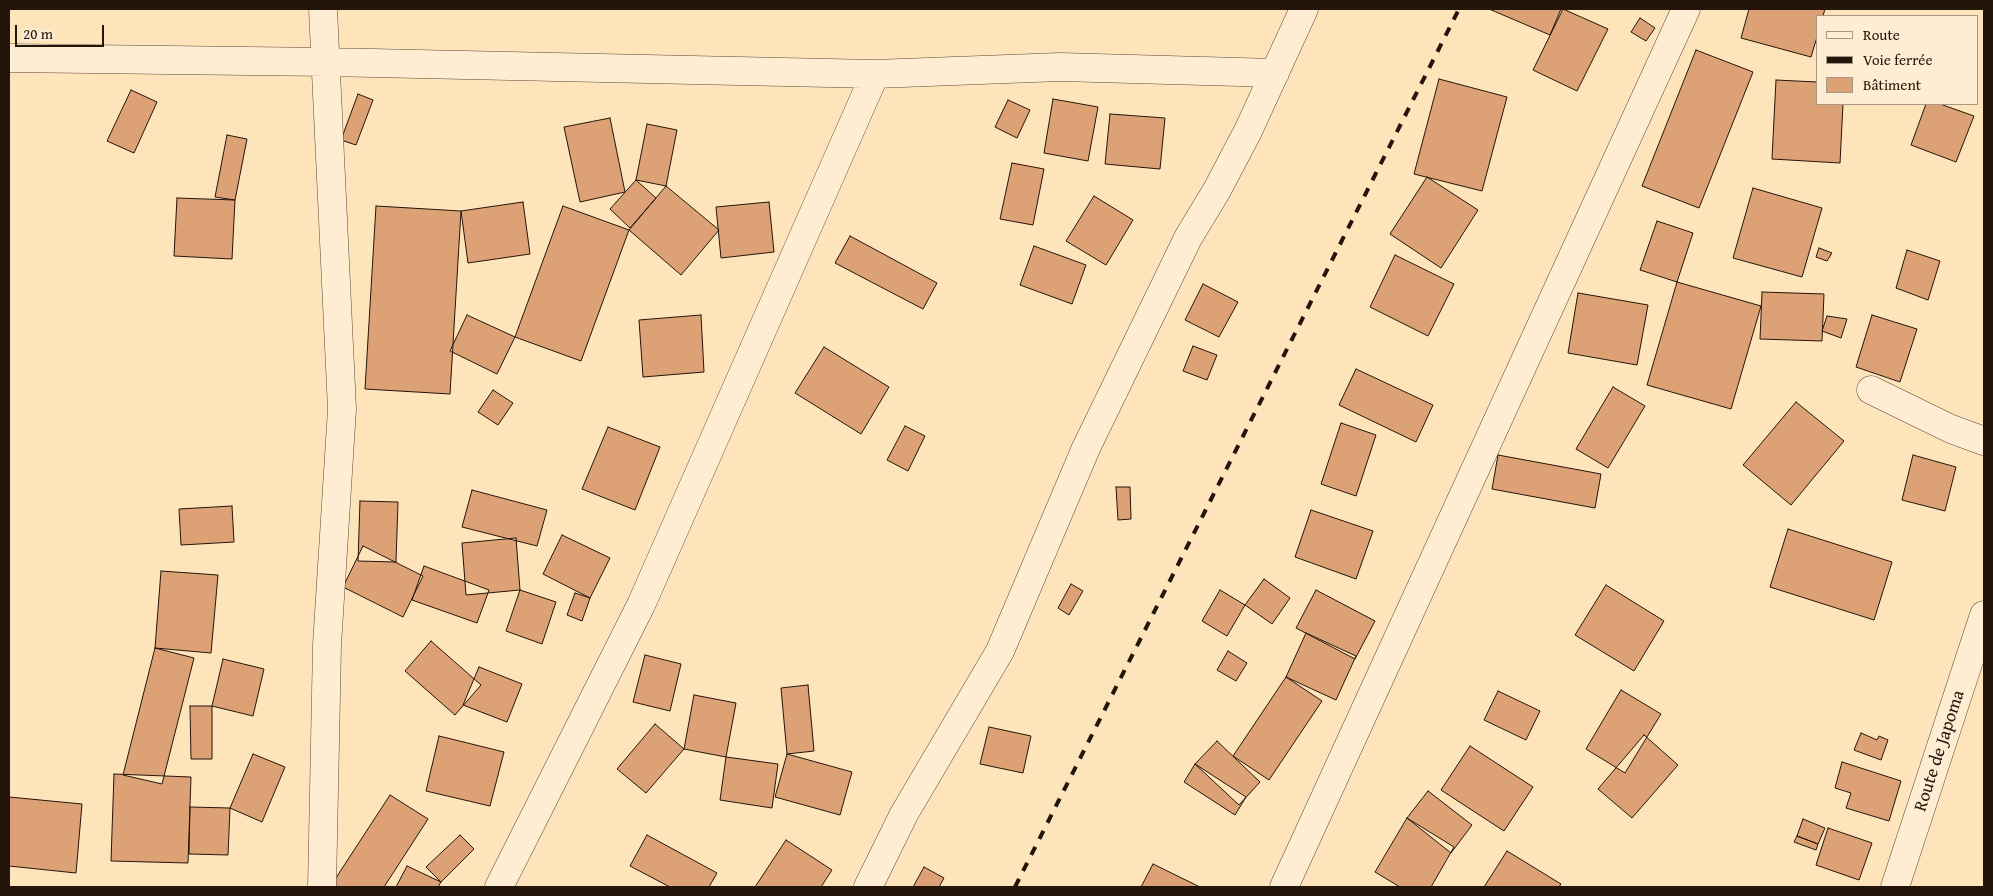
<!DOCTYPE html>
<meta charset="utf-8">
<style>
body{margin:0}
#map{position:relative;width:1993px;height:896px;overflow:hidden;background:#fee4bb;font-family:"Gentium Book Plus",serif}
canvas{display:block}
.frame{position:absolute;inset:0;border:10px solid #24150a;pointer-events:none}
.legend{position:absolute;left:1816px;top:15px;width:162px;height:90px;box-sizing:border-box;background:#feedd3;border:1px solid #a79783;margin:0;padding:6px 9px;list-style:none;font-size:15px;color:#24150a}
.legend li{display:flex;align-items:center;gap:10px;height:25px}
.legend b{width:25px;border:1px solid #a79783}
.scale{position:absolute;left:15px;top:25px;width:89px;height:22px;box-sizing:border-box;border:2px solid #24150a;border-top:0;padding-left:6px;font-size:15px;line-height:18px;white-space:nowrap;color:#24150a;-webkit-text-stroke:4px #feedd3;paint-order:stroke}
</style>
<div id="map">
<canvas width="1993" height="896"></canvas>
<div class="frame"></div>
<ul class="legend">
<li><b style="height:6px;background:#feedd3"></b>Route</li>
<li><b style="height:6px;background:#24150a"></b>Voie ferrée</li>
<li><b style="height:14px;background:#dda176"></b>Bâtiment</li>
</ul>
<div class="scale">20 m</div>
</div>
<script>
const c = document.querySelector('canvas').getContext('2d');
c.lineJoin = 'round';
function fillPath(path, color) { c.fillStyle = color; c.fill(path, 'evenodd'); }
const toPath = rows => new Path2D(rows.map(r => 'M' + r).join(''));
function trace(path, color, width, dash) { c.strokeStyle = color; c.lineWidth = width; c.lineCap = dash ? 'butt' : 'round'; c.setLineDash(dash || []); c.stroke(path); }
function label(font, color, halo, rows, align = 'center') {
  c.font = font + ' "Gentium Book Plus",serif'; c.lineWidth = 4; c.setLineDash([]); c.textBaseline = 'middle'; c.strokeStyle = halo; c.fillStyle = color; for (const [text, x, y, turn = 0] of rows) {
    c.save(); c.translate(x, y); c.rotate((+turn || 0) * Math.PI / 180); c.textAlign = isNaN(turn) ? turn : align; if (halo) c.strokeText(text, 0, 0); c.fillText(text, 0, 0); c.restore();
  }
}
const building = toPath([
 [1489,9,1561,9,1550,35,1489,9],
 [1563,9,1608,29,1577,91,1533,70,1563,9],
 [1749,9,1825,9,1823,16,1817,16,1817,37,1811,57,1741,38,1749,9],
 [1640,18,1655,28,1646,41,1631,32,1640,18],
 [1696,50,1753,72,1699,208,1642,186,1696,50],
 [1439,79,1507,97,1482,191,1414,174,1439,79],
 [1776,80,1817,82,1817,104,1843,104,1840,163,1772,159,1776,80],
 [131,90,157,102,134,153,107,141,131,90],
 [358,94,373,100,356,145,341,140,358,94],
 [1053,99,1098,107,1088,161,1044,153,1053,99],
 [1008,100,1030,110,1017,138,995,127,1008,100],
 [1926,104,1940,104,1974,116,1956,162,1911,145,1926,104],
 [1110,114,1165,118,1160,169,1105,164,1110,114],
 [610,118,625,192,580,202,564,127,610,118],
 [647,124,677,130,666,186,636,180,647,124],
 [227,135,247,139,235,200,215,197,227,135],
 [1012,163,1044,169,1033,225,1000,219,1012,163],
 [1427,177,1478,210,1441,268,1390,234,1427,177],
 [636,180,656,198,630,228,610,209,636,180],
 [666,186,719,230,681,275,629,230,666,186],
 [1753,188,1822,208,1802,277,1733,258,1753,188],
 [1094,196,1133,220,1106,265,1066,241,1094,196],
 [177,198,235,200,232,259,174,256,177,198],
 [523,202,530,254,468,263,461,211,523,202],
 [769,202,774,252,721,258,716,207,769,202],
 [376,206,461,211,450,394,365,389,376,206],
 [563,206,629,230,581,361,515,337,563,206],
 [1657,221,1693,233,1677,282,1640,270,1657,221],
 [850,236,937,283,923,309,835,263,850,236],
 [1034,246,1086,265,1072,304,1020,285,1034,246],
 [1819,248,1832,253,1827,261,1816,257,1819,248],
 [1907,250,1940,261,1928,300,1896,288,1907,250],
 [1395,255,1454,284,1428,336,1370,307,1395,255],
 [1677,282,1761,306,1731,409,1647,385,1677,282],
 [1203,284,1238,302,1219,337,1185,320,1203,284],
 [1762,292,1824,294,1822,341,1760,339,1762,292],
 [1578,293,1648,305,1637,365,1568,353,1578,293],
 [467,315,515,337,497,374,450,351,467,315],
 [701,315,704,372,643,377,639,320,701,315],
 [1872,315,1917,329,1900,382,1856,367,1872,315],
 [1827,316,1847,319,1841,338,1822,331,1827,316],
 [1193,346,1217,355,1207,380,1183,371,1193,346],
 [824,347,889,387,861,434,795,393,824,347],
 [1356,369,1433,405,1416,442,1339,405,1356,369],
 [1613,387,1645,406,1608,468,1576,449,1613,387],
 [493,390,513,403,498,425,478,412,493,390],
 [1796,402,1844,441,1791,505,1743,465,1796,402],
 [1341,423,1376,435,1356,496,1321,484,1341,423],
 [905,426,925,436,908,471,887,460,905,426],
 [608,427,660,447,635,510,582,489,608,427],
 [1498,455,1601,474,1595,508,1492,489,1498,455],
 [1913,455,1956,467,1945,511,1902,500,1913,455],
 [1116,487,1130,487,1131,519,1118,520,1116,487],
 [472,490,547,510,537,546,462,527,472,490],
 [360,501,398,502,396,562,358,561,360,501],
 [232,506,234,542,181,545,179,509,232,506],
 [1311,510,1373,531,1356,579,1295,557,1311,510],
 [1788,529,1892,562,1874,620,1770,587,1788,529],
 [562,535,610,558,590,598,543,574,562,535],
 [516,538,520,590,466,595,462,543,516,538],
 [363,546,423,576,403,617,343,587,363,546],
 [424,566,489,590,477,623,412,600,424,566],
 [161,571,218,575,211,653,155,648,161,571],
 [1264,579,1290,598,1272,624,1245,605,1264,579],
 [1071,584,1083,591,1069,615,1058,608,1071,584],
 [1606,585,1664,621,1634,671,1575,635,1606,585],
 [520,590,556,602,542,644,506,631,520,590],
 [1220,590,1245,605,1227,636,1202,621,1220,590],
 [1316,590,1375,621,1355,659,1296,628,1316,590],
 [575,593,590,598,582,621,567,615,575,593],
 [1306,633,1356,656,1336,700,1286,677,1306,633],
 [431,641,481,685,455,715,405,671,431,641],
 [155,648,194,658,162,784,123,775,155,648],
 [1228,651,1247,663,1236,681,1217,670,1228,651],
 [645,655,681,664,670,711,633,702,645,655],
 [223,659,264,669,253,716,212,706,223,659],
 [479,667,522,684,507,722,463,705,479,667],
 [1286,677,1322,701,1269,780,1233,756,1286,677],
 [808,685,814,751,787,754,781,688,808,685],
 [1621,690,1661,714,1625,773,1586,749,1621,690],
 [1498,691,1540,711,1526,740,1484,720,1498,691],
 [694,695,736,703,726,757,684,749,694,695],
 [190,706,212,706,212,759,191,759,190,706],
 [655,724,684,749,646,793,617,769,655,724],
 [989,727,1031,736,1023,773,980,764,989,727],
 [1861,733,1877,740,1879,736,1888,740,1881,760,1854,750,1861,733],
 [1644,735,1678,765,1632,818,1598,789,1644,735],
 [439,736,504,752,490,806,426,791,439,736],
 [1217,741,1260,782,1239,805,1195,764,1217,741],
 [1470,746,1533,787,1504,831,1441,790,1470,746],
 [253,754,285,767,262,822,230,808,253,754],
 [787,754,852,772,840,815,775,797,787,754],
 [726,757,778,764,772,808,720,800,726,757],
 [1842,762,1901,781,1889,821,1846,808,1851,793,1835,788,1842,762],
 [1195,764,1246,797,1235,815,1184,782,1195,764],
 [114,774,191,777,188,863,111,861,114,774],
 [1428,791,1472,825,1451,853,1407,818,1428,791],
 [390,795,428,819,384,887,330,887,390,795],
 [9,797,82,804,76,873,9,866,9,797],
 [190,807,230,808,228,855,189,854,190,807],
 [1407,818,1454,847,1431,887,1400,887,1375,872,1407,818],
 [1803,819,1825,828,1818,844,1797,836,1803,819],
 [1828,828,1872,843,1859,880,1816,865,1828,828],
 [460,835,474,849,441,882,426,867,460,835],
 [647,835,717,873,709,887,670,887,630,866,647,835],
 [1797,836,1818,844,1816,850,1794,842,1797,836],
 [786,840,832,870,821,887,755,887,786,840],
 [1507,851,1561,884,1559,887,1484,887,1507,851],
 [1153,864,1200,887,1141,887,1153,864],
 [407,866,441,882,438,887,396,887,407,866],
 [924,867,944,878,939,887,913,887,924,867]
]);
const minor = toPath([
 [9,58,327,62,875,74,1060,67,1275,73],
 [1871,390,1951,429,1984,441],
 [322,887,327,645,342,409,323,9],
 [499,887,641,605,875,74],
 [868,887,904,814,1000,651,1086,448,1188,238,1217,190,1248,131,1304,9],
 [1284,887,1686,9],
 [1895,887,1984,615]
]);
const rail = toPath([
 [1015,887,1459,9]
]);
const streetNames = [
 ["Route de Japoma",1940,751,-72]
];
fillPath(building, '#dda176');
trace(building, '#24150a', 1);
trace(minor, '#5a4936', 29);
trace(minor, '#feedd3', 28);
trace(rail, '#24150a', 4, [9, 9]);
label('18px', '#24150a', '#feedd3', streetNames);
</script>
